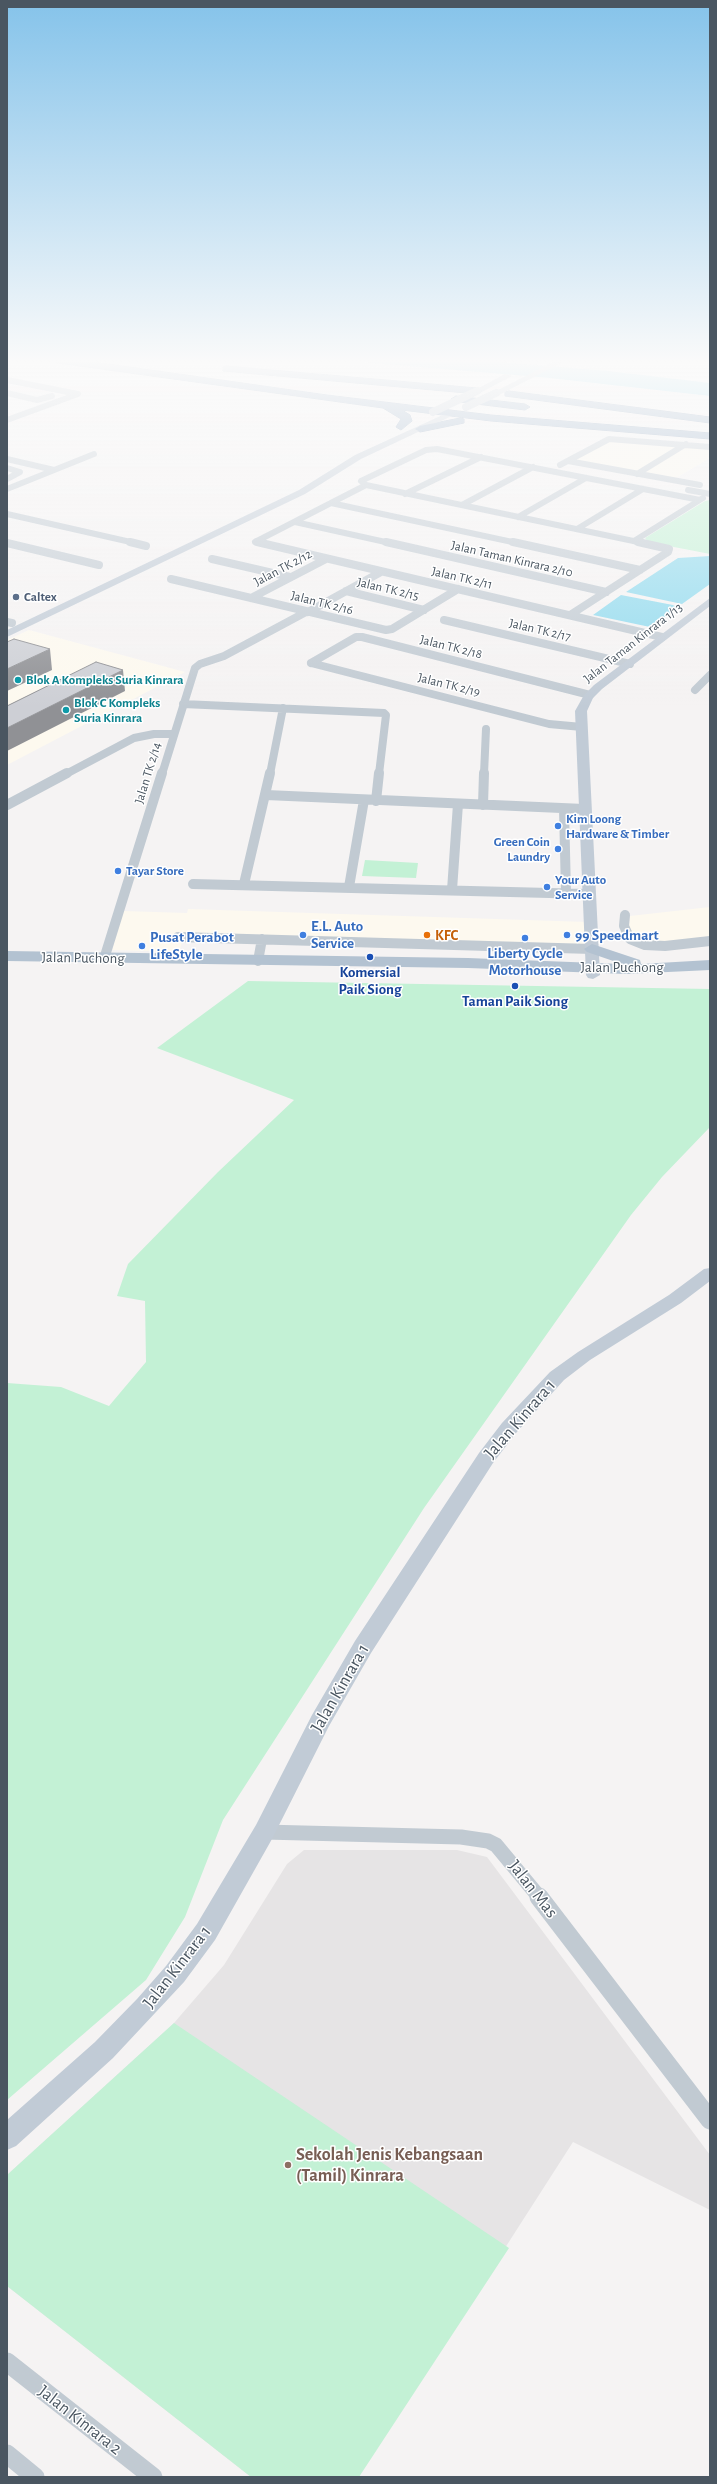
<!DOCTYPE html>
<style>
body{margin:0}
#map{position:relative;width:717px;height:2484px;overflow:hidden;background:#f5f3f3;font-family:"Alegreya Sans",sans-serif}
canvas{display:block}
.frame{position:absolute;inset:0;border:8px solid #4a5661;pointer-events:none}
</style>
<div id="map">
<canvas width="717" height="2484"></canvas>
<div class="frame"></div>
</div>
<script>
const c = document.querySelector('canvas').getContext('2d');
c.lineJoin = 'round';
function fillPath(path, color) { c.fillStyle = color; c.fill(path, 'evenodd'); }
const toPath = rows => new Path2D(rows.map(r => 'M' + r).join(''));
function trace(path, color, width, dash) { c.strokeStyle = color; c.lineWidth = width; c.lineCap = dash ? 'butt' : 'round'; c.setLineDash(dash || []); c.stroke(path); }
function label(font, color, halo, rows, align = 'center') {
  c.font = font + ' "Alegreya Sans",sans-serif'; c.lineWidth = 3; c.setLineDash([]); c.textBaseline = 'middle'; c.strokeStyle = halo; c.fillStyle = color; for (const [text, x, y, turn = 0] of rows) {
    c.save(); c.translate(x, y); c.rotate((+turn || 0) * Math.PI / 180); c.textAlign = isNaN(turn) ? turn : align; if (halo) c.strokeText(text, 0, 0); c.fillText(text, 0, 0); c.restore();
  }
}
const commercial = toPath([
 [608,441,710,448,710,458,674,479,572,460],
 [29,630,185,672,7,765,7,640],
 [710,907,710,938,664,944,635,938,629,926,630,916],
 [188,909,588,922,589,947,184,935,179,952,112,950,123,911,187,913]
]);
const education = toPath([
 [304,1850,457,1850,487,1857,710,2155,710,2210,573,2142,358,2477,251,2477,7,2286,7,2175,174,2023,224,1965,287,1864]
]);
const green = toPath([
 [710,500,710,554,648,542,645,538,705,501],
 [365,860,418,863,416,878,362,876],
 [248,981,710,989,710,1127,662,1177,631,1215,424,1508,223,1820,185,1917,146,1980,7,2100,7,1383,61,1387,109,1406,146,1362,145,1301,117,1296,128,1264,218,1172,294,1100,157,1048],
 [174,2023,509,2248,359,2477,251,2477,7,2286,7,2175]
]);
const water = toPath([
 [338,360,477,360,608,371,710,383,710,396,550,378],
 [710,556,710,584,682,604,626,592,678,558],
 [621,595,673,605,678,608,650,627,593,615]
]);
const streetFar4 = toPath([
 [7,380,78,394,7,420],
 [7,393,37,400,52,396],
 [7,459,54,470],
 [568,461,700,485],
 [560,465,609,439,710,447],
 [7,468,20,472,7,479],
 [637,474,686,444],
 [7,489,94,454],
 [688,490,710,494],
 [405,494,481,457],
 [331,503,517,543],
 [462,505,533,467],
 [7,514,135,543],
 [518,517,586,478],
 [295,522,390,543],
 [577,529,643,489],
 [634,541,703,498],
 [255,542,261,543],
 [255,542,366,485],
 [7,543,9,543],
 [643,543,366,485,361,481,426,450,437,449,700,500]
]);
const streetFar3 = toPath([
 [130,542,146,546],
 [257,542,662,637],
 [386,542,606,592],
 [513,542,640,570],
 [7,543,99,565],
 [212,559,290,577],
 [171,579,386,630,392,629,458,589],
 [346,591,424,610],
 [251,598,326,559],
 [308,612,381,572],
 [570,615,668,552,669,549,638,542],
 [444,620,630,664],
 [7,622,12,623],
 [311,663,356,637,362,637,590,695],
 [311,663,549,724,582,727],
 [695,690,710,675],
 [183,704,384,713,386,715,379,774],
 [66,774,134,738,154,734,174,734],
 [162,774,195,668,200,664,224,656,306,612],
 [270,774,283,708],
 [484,774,486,729]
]);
const streetFar2 = toPath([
 [266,795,584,809],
 [376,801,379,773],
 [7,805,67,773],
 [483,805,484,773],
 [564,809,566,893],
 [193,884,589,894],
 [244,884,270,773],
 [349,887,364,800],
 [452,890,458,804],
 [625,915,624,926,630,939,645,945,665,946,710,941],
 [178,937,592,949],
 [104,959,162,773],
 [258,961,262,939]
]);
const streetFar1 = toPath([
 [264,1832,461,1837,488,1841,496,1845,540,1898]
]);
const street = toPath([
 [539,1897,710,2120],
 [7,2362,153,2477],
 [7,2454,35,2477]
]);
const secondary = toPath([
 [557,360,567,360,499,395,492,393,557,360],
 [505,374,512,376,480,393,473,391,505,374],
 [449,412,456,414,361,459,305,494,7,637,7,630,299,490,355,455,449,412],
 [710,598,710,606,602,689,593,698,587,711,600,975,593,979,588,978,586,975,575,711,584,695,594,685,710,598],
 [710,1268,710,1281,681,1303,590,1360,564,1380,516,1433,493,1463,371,1653,329,1726,272,1839,215,1940,184,1982,113,2058,16,2146,7,2150,7,2120,95,2042,137,1999,166,1966,197,1924,256,1825,312,1715,355,1641,479,1453,502,1423,550,1372,578,1352,669,1295,704,1269,710,1268]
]);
const primary = toPath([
 [592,944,640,960,641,964,710,960,710,970,626,974,468,968,7,961,7,951,468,958,622,964,587,952,584,949,592,944]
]);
const highway = toPath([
 [53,360,80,360,327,395,491,415,710,433,710,439,491,421,402,410,410,415,412,421,401,430,396,427,401,419,383,408,58,363,53,360],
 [226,366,477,388,482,391,477,394,223,371,223,367,226,366],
 [509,391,710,417,710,423,505,396,505,392,509,391],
 [456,396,525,404,530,407,525,410,452,401,451,399,456,396],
 [460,418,464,419,464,423,420,432,415,429,420,426,460,418]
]);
const secondaryBridge = toPath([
 [466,407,496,393],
 [433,412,477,391]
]);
const shadedWall = toPath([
 [50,649,52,670,7,691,7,669],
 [123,670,125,691,7,751,7,728]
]);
const building = toPath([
 [14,639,50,649,7,669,7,642,14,639],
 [96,662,123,670,7,728,7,706,96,662]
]);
const markers = [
 [16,597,4,"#5c6f8a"],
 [18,680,4,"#0f9aa8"],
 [66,710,4,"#0f9aa8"],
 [558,826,4,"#3f7fe0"],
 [558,849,4,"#3f7fe0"],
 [118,871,4,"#3f7fe0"],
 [547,887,4,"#3f7fe0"],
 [303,935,4,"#3f7fe0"],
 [427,935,4,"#e8710a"],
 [567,935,4,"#3f7fe0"],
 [525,938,4,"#3f7fe0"],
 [142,946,4,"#3f7fe0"],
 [370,957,4,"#1a4fb4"],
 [515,986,4,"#1a4fb4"],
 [288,2165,4,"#8d6e63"]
];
const farStreetnames = [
 ["Jalan Taman Kinrara 2/10",512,559,13],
 ["Jalan TK 2/12",283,568,-28],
 ["Jalan TK 2/11",462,578,13],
 ["Jalan TK 2/15",388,589,13],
 ["Jalan TK 2/16",322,603,14],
 ["Jalan TK 2/17",540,630,13],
 ["Jalan Taman Kinrara 1/13",633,643,-38],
 ["Jalan TK 2/18",451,647,14],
 ["Jalan TK 2/19",449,685,14],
 ["Jalan TK 2/14",148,773,-73]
];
const farServicenames = [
 ["Caltex",24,597]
];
const farCulturenames = [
 ["Blok A Kompleks Suria Kinrara",26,680],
 ["Blok C Kompleks",74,703],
 ["Suria Kinrara",74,718]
];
const farShopnames = [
 ["Kim Loong",566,819],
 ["Hardware & Timber",566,834],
 ["Green Coin",550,842,"right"],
 ["Laundry",550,857,"right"],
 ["Tayar Store",126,871],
 ["Your Auto",555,880],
 ["Service",555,895]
];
const shopNames = [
 ["E.L. Auto",311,926],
 ["Service",311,943],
 ["99 Speedmart",575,935],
 ["Pusat Perabot",150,937],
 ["LifeStyle",150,954],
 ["Liberty Cycle",525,953,"center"],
 ["Motorhouse",525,970,"center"]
];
const foodNames = [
 ["KFC",435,935]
];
const streetNames = [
 ["Jalan Puchong",83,958,1],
 ["Jalan Puchong",622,967]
];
const transitNames = [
 ["Komersial",370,972],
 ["Paik Siong",370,989],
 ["Taman Paik Siong",515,1001]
];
const nearStreetnames = [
 ["Jalan Kinrara 1",520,1419,-49],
 ["Jalan Kinrara 1",340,1688,-60],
 ["Jalan Mas",533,1889,52],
 ["Jalan Kinrara 1",177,1967,-52],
 ["Jalan Kinrara 2",80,2420,38]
];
const nearEducationnames = [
 ["Sekolah Jenis Kebangsaan",296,2155],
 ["(Tamil) Kinrara",296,2176]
];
fillPath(commercial, '#fdf9ef');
fillPath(education, '#e6e4e5');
fillPath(green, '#c3f1d5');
fillPath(water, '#90daee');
trace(highway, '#7690ad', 1);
trace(streetFar4, '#c1cad2', 6);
trace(streetFar3, '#c1cad2', 8);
trace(streetFar2, '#c1cad2', 10);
trace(streetFar1, '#c1cad2', 15);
trace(street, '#c1cad2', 19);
fillPath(secondary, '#c1cbd6');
fillPath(primary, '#b3c2d1');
fillPath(highway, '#8ba5c1');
trace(secondaryBridge, '#c1cbd6', 8);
fillPath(shadedWall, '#909195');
fillPath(building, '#cdcfd5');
trace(building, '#909195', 1);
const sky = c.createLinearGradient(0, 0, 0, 708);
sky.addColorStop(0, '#85c3ea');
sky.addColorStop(0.51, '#fafafa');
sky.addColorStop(1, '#fafafa00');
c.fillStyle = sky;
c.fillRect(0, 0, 717, 708);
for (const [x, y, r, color] of markers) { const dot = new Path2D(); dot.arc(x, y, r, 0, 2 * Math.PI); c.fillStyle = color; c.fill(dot); trace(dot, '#fff', 1.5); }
label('13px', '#4a5661', '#fff', farStreetnames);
label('bold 13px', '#4e5e75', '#fff', farServicenames, 'left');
label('bold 13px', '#0d838f', '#fff', farCulturenames, 'left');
label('bold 13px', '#366cbe', '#fff', farShopnames, 'left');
label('bold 15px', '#366cbe', '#fff', shopNames, 'left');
label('bold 15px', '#c56008', '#fff', foodNames, 'left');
label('15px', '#4a5661', '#fff', streetNames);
label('bold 15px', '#164399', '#fff', transitNames);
label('18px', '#4a5661', '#fff', nearStreetnames);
label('bold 18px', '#785e54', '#fff', nearEducationnames, 'left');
</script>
